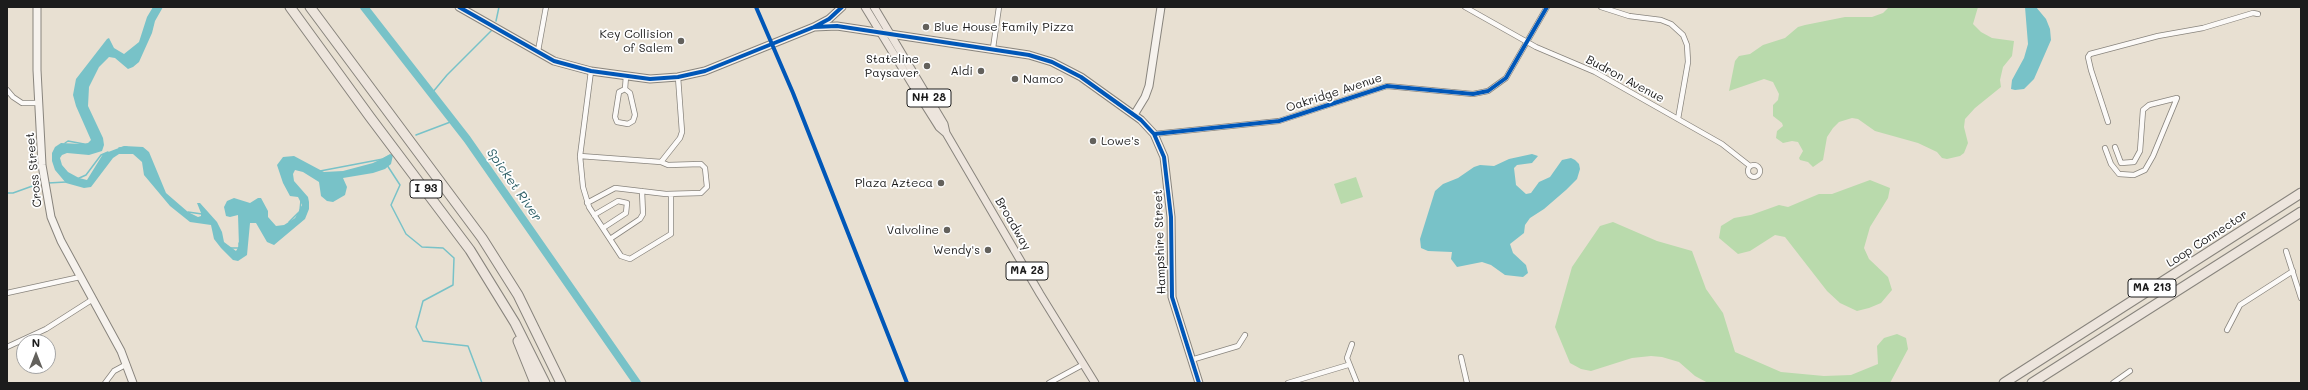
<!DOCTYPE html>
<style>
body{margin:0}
#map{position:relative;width:2308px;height:390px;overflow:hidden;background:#e8e0d2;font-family:Mali,sans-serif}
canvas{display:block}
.frame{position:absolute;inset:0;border:8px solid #1c1c1c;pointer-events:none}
.north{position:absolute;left:16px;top:334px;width:40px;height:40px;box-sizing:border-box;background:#fff;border:1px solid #a4a4a4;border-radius:50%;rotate:0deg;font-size:11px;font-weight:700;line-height:16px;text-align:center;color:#1c1c1c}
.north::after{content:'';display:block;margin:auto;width:14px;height:18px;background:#63615c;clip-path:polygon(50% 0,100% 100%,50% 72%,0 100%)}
</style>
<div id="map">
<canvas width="2308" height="390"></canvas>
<div class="frame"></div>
<div class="north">N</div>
</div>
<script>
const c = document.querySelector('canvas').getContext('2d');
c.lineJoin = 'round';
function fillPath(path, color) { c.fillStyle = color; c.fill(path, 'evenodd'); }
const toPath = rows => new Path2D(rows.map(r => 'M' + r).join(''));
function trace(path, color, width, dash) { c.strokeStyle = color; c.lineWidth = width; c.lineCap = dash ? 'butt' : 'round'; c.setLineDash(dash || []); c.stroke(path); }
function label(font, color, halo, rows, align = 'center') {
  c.font = font + ' Mali,sans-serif'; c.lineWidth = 3.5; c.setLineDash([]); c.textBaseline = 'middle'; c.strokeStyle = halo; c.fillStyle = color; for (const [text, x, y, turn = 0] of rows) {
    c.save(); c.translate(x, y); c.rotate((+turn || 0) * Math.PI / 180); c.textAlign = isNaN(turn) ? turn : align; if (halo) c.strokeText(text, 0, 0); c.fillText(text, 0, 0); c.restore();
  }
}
const green = toPath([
 [1889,7,1978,7,1973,24,1981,32,1992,38,2014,41,2012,56,2003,67,2000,80,2001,87,1975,108,1965,119,1964,127,1968,143,1964,153,1960,156,1947,159,1942,158,1937,152,1918,143,1875,131,1858,119,1852,118,1839,122,1833,128,1827,137,1823,160,1813,167,1808,162,1800,160,1799,158,1803,151,1798,142,1792,141,1783,143,1776,138,1777,131,1783,126,1782,123,1773,116,1773,105,1778,100,1779,94,1773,82,1764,79,1729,91,1735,61,1739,56,1750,54,1763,45,1785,38,1798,27,1805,25,1845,17,1872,17,1883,13],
 [1356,177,1363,197,1341,204,1334,184],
 [1870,180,1890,188,1888,198,1870,227,1864,248,1869,259,1888,277,1892,290,1881,303,1869,308,1857,311,1840,303,1827,291,1785,237,1775,235,1750,251,1738,254,1719,238,1721,226,1734,218,1751,215,1779,205,1788,207,1819,194,1832,194],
 [1613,222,1657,241,1692,251,1706,289,1723,313,1735,352,1781,372,1824,376,1851,375,1878,364,1877,346,1884,338,1897,334,1906,338,1908,349,1890,383,1708,383,1695,376,1679,362,1662,357,1651,356,1632,358,1591,371,1581,369,1570,363,1555,327,1572,267,1600,226]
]);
const water = toPath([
 [153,7,163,7,155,21,152,33,139,62,133,67,128,69,115,58,109,57,99,67,89,87,88,106,103,138,104,145,102,151,89,155,67,153,62,155,60,158,62,165,68,172,79,178,87,180,103,154,124,146,143,147,149,152,166,193,188,212,198,217,201,216,201,213,197,203,200,203,217,222,222,232,224,242,236,251,239,246,238,215,230,217,226,216,224,207,227,201,234,198,250,203,258,198,261,198,268,211,268,217,276,226,284,225,295,218,302,205,298,197,290,196,283,183,277,165,283,157,294,156,324,172,343,171,373,163,391,154,393,155,391,164,385,169,373,173,343,178,347,187,345,195,333,202,327,201,321,196,319,182,303,172,295,170,293,174,294,181,308,197,309,202,309,209,305,219,274,245,267,242,256,223,250,223,247,255,238,261,233,260,221,248,214,239,211,225,190,222,170,206,144,175,142,162,133,154,119,154,113,158,91,187,84,188,66,183,55,170,52,161,52,153,55,147,61,143,81,144,88,143,91,140,76,106,73,95,76,79,107,39,109,38,114,48,124,54,139,42,147,17],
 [2025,7,2036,7,2046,19,2050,29,2051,40,2034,79,2024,89,2015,90,2011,89,2012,80,2024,58,2028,44],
 [1532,154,1538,156,1532,163,1517,165,1514,168,1516,185,1526,194,1531,193,1539,182,1550,177,1562,160,1571,158,1575,160,1579,164,1580,169,1577,179,1566,190,1544,209,1530,218,1525,225,1524,233,1510,244,1513,253,1526,265,1528,273,1523,277,1505,275,1491,265,1482,262,1457,267,1451,259,1452,252,1428,251,1421,248,1420,239,1435,191,1443,184,1458,178,1474,167,1480,165,1494,166,1509,159]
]);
const stream = toPath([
 [496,21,499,7],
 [432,93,447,75,492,30],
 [416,135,453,121],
 [65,143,68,141,84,144],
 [119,148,127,147],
 [387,165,400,185,391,205,406,234,422,247,443,248,454,258,453,285,423,301,416,327,423,341,468,346,482,383],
 [320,171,383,159,390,155],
 [77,179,86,175,101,155,108,152],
 [48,183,66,182],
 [7,193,13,193,38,184],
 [300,210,301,200],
 [188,212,202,214],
 [289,222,298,213],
 [228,248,239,248,239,243]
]);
const river = toPath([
 [364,7,467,139,637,383]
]);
const street = toPath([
 [1465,7,1536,47,1595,72,1722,144,1750,166],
 [1601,7,1629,16,1661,20,1671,24,1683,35,1687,45,1688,62,1678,119],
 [993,48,999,7],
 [538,51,546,7],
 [591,71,580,156,583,187,589,207,621,256,630,259,671,234,671,194],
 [625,89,630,93,635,115,633,121,628,124,617,122,615,117,619,92,625,89],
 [625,89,626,76],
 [7,90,13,97,22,103,38,103],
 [2108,122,2091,70,2088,57,2090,54,2158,36,2203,28,2253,13,2258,14],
 [1154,134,1279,121,1387,86,1473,94,1488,91,1506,78,1547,7],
 [2105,148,2111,164,2119,174,2134,175,2145,170,2153,156,2177,98,2149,105,2143,110,2140,151,2134,162,2121,163,2115,147],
 [580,156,661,162],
 '1748 171a6 6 0 1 1 12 0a6 6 0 1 1-12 0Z',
 [587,203,615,188,666,194,701,193,707,187,705,168,701,164,668,165,661,162,680,138,682,132,678,77],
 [594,215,618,201,627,203,626,213,603,228],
 [610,239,640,219,643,214,642,191],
 [2286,251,2301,298],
 [7,293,80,277],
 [2227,330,2240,305,2293,271],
 [1352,344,1347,358,1357,383],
 [7,347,46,329,93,299],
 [1461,357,1467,383],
 [1191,360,1238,346,1245,335],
 [105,383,114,371,127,364],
 [1049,383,1084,364],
 [1288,383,1348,365],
 [2113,383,2130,371]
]);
const secondary = toPath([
 [37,7,37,70,42,165,51,217,61,241,121,351,133,383],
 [459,7,554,61,591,71,650,79,678,77,705,71,814,27,829,19,842,7],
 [814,27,837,26,1029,55,1052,62,1081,77,1141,120,1154,134,1164,157,1171,217,1172,297,1199,383],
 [1134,115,1145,97,1149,86,1161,7]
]);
const primary = toPath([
 [865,7,920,97,939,127,946,133],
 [874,7,944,124,946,133,1040,294,1095,383]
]);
const highway = toPath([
 [290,7,370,117,470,250,515,323,545,383],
 [310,7,482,238,518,295,561,383],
 [518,341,535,383],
 [2004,383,2301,193],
 [2032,383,2301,212]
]);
const cycleway = toPath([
 [459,7,554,61,591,71,650,79,678,77,705,71,814,27,829,19,842,7],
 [756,7,793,93,907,383],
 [814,27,837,26,1029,55,1052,62,1081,77,1141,120,1154,134,1164,157,1171,217,1172,297,1199,383],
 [1154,134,1279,121,1387,86,1473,94,1488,91,1506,78,1547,7]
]);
const markers = [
 [926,27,4,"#63615c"],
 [681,41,4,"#63615c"],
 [927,66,4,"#63615c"],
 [981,71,4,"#63615c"],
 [1015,79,4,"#63615c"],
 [1093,141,4,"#63615c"],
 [941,183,4,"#63615c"],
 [947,230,4,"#63615c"],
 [988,250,4,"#63615c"]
];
const shields = [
 [929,98,44],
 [426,189,32],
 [1027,271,42],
 [2152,288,48]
];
const shieldNames = [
 ["NH 28",929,98],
 ["I 93",426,189],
 ["MA 28",1027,271],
 ["MA 213",2152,288]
];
const poiNames = [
 ["Blue House Family Pizza",934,27,"left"],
 ["Key Collision",673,34],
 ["of Salem",673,48],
 ["Stateline",919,59],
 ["Paysaver",919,73],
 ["Aldi",973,71],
 ["Namco",1023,79,"left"],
 ["Lowe's",1101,141,"left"],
 ["Plaza Azteca",933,183],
 ["Valvoline",939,230],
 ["Wendy's",980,250]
];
const streetNames = [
 ["Budron Avenue",1625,79,28],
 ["Oakridge Avenue",1334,93,-18],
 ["Cross Street",34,170,-96],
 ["Broadway",1013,224,60],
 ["Loop Connector",2207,239,-33],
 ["Hampshire Street",1160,242,-92]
];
const waterNames = [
 ["Spicket River",514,185,55]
];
fillPath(green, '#b9daac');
fillPath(water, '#78c2c8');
trace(stream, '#78c2c8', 1.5);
trace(river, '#78c2c8', 8);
trace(street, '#88847d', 6);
trace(secondary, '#88847d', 9);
trace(primary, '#88847d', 9);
trace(highway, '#88847d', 11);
trace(street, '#fcfaf8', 4.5);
trace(secondary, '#f6f2ed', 7);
trace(primary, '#ede5dd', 7);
trace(highway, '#ede5dd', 9);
trace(cycleway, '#0057b8', 4);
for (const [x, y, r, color] of markers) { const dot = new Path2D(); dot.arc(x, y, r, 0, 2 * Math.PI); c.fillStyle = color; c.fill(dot); trace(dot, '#fff', 1.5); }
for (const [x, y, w] of shields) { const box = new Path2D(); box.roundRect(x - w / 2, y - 9, w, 18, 3); c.fillStyle = '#fff'; c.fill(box); trace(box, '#1c1c1c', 1); }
label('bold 11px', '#1c1c1c', null, shieldNames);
label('12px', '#1c1c1c', '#fff', poiNames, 'right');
label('12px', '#1c1c1c', '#fff', streetNames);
label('italic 13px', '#306168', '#fff', waterNames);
</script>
